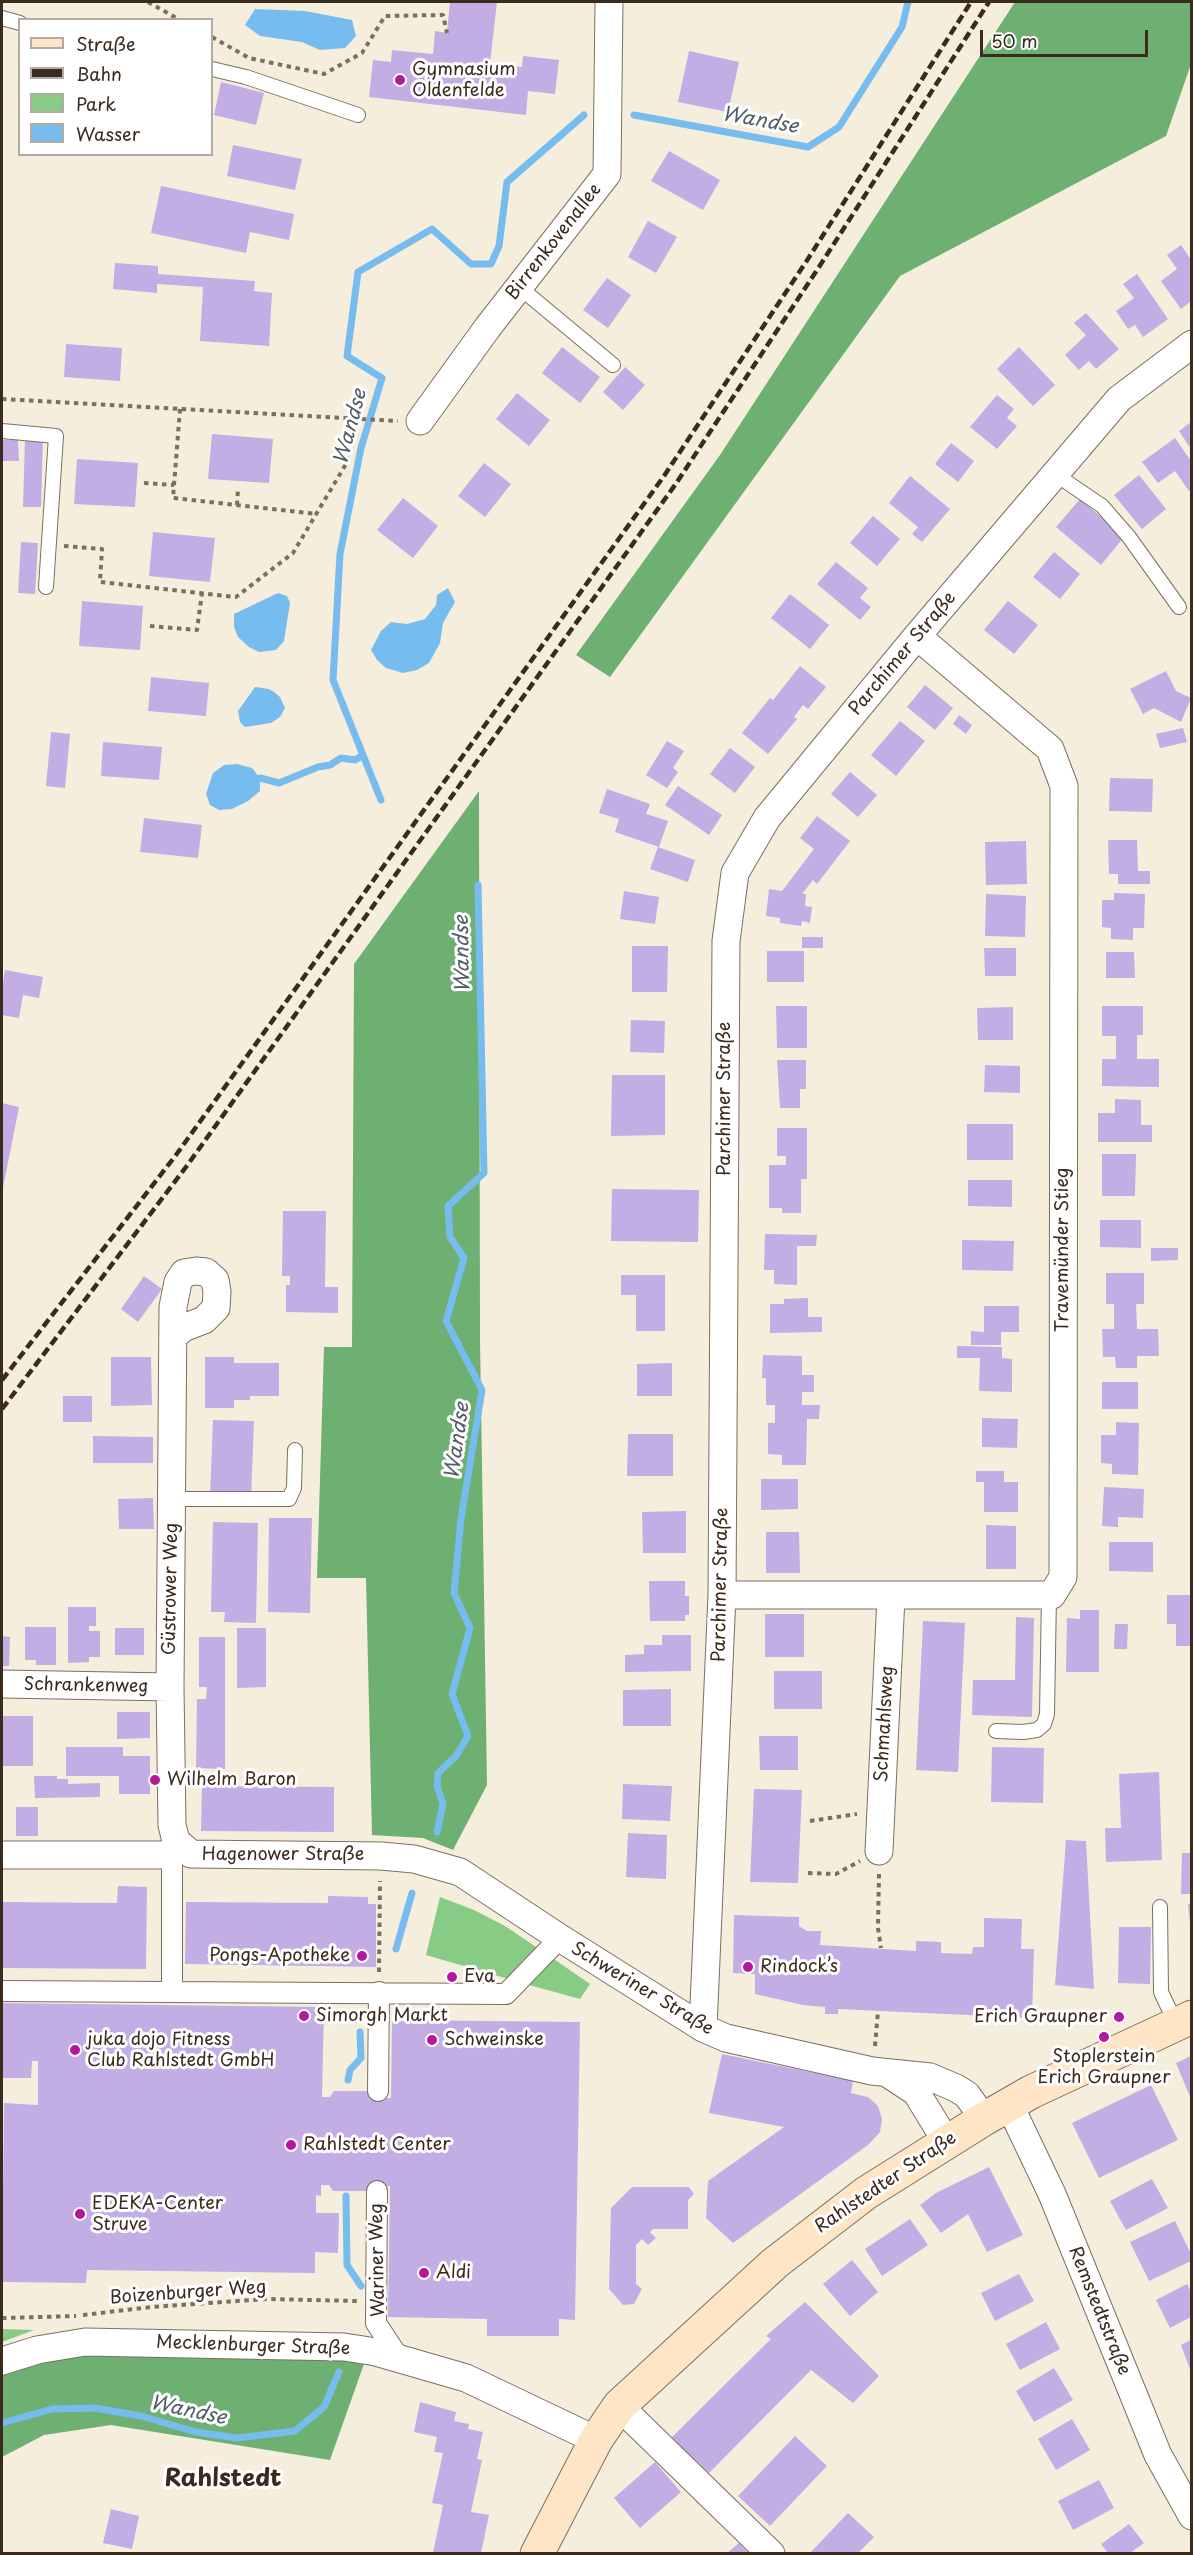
<!DOCTYPE html>
<meta charset="utf-8">
<style>
body{margin:0}
#map{position:relative;width:1193px;height:2555px;overflow:hidden;background:#f6eedc;font-family:"Playpen Sans",sans-serif}
canvas{display:block}
.frame{position:absolute;inset:0;border:3px solid #3b2a1e;pointer-events:none}
.legend{position:absolute;left:18px;top:18px;width:195px;height:138px;box-sizing:border-box;background:#fff;border:2px solid #b1aaa5;margin:0;padding:8px 10px;list-style:none;font-size:18px;color:#3b2a1e}
.legend li{display:flex;align-items:center;gap:12px;height:30px}
.legend b{width:30px;border:2px solid #b1aaa5}
.scale{position:absolute;left:980px;top:30px;width:168px;height:27px;box-sizing:border-box;border:3px solid #3b2a1e;border-top:0;padding-left:8px;font-size:18px;line-height:21px;white-space:nowrap;color:#3b2a1e;-webkit-text-stroke:4px #fff;paint-order:stroke}
</style>
<div id="map">
<canvas width="1193" height="2555"></canvas>
<div class="frame"></div>
<ul class="legend">
<li><b style="height:8px;background:#fee5c5"></b>Straße</li>
<li><b style="height:8px;background:#3b2a1e"></b>Bahn</li>
<li><b style="height:16px;background:#88cb84"></b>Park</li>
<li><b style="height:16px;background:#77bcee"></b>Wasser</li>
</ul>
<div class="scale">50 m</div>
</div>
<script>
const c = document.querySelector('canvas').getContext('2d');
c.lineJoin = 'round';
function fillPath(path, color) { c.fillStyle = color; c.fill(path, 'evenodd'); }
const toPath = rows => new Path2D(rows.map(r => 'M' + r).join(''));
function trace(path, color, width, dash) { c.strokeStyle = color; c.lineWidth = width; c.lineCap = dash ? 'butt' : 'round'; c.setLineDash(dash || []); c.stroke(path); }
function label(font, color, halo, rows, align = 'center') {
  c.font = font + ' "Playpen Sans",sans-serif'; c.lineWidth = 6; c.setLineDash([]); c.textBaseline = 'middle'; c.strokeStyle = halo; c.fillStyle = color; for (const [text, x, y, turn = 0] of rows) {
    c.save(); c.translate(x, y); c.rotate((+turn || 0) * Math.PI / 180); c.textAlign = isNaN(turn) ? turn : align; if (halo) c.strokeText(text, 0, 0); c.fillText(text, 0, 0); c.restore();
  }
}
const green = toPath([
 [440,1897,474,1910,505,1926,542,1951,512,1980,426,1955],
 [548,1955,590,1984,580,1999,522,1983],
 [2,2329,34,2330,2,2342]
]);
const forest = toPath([
 [1015,2,1191,2,1191,64,1166,136,900,276,610,677,576,655,720,455],
 [479,791,480,1339,487,1785,453,1850,423,1838,372,1835,366,1578,317,1578,324,1347,352,1347,354,964],
 [90,2353,365,2361,330,2460,111,2425,44,2435,2,2457,2,2373,40,2360]
]);
const water = toPath([
 [255,9,305,11,352,20,356,36,345,48,320,50,302,42,260,36,245,25],
 [448,588,455,602,443,623,440,643,429,663,417,670,403,673,386,668,377,660,371,650,381,631,391,622,407,624,425,619,436,605,437,595],
 [278,593,287,596,290,603,284,641,276,650,259,652,249,647,238,637,234,627,234,614],
 [255,687,269,689,274,692,280,697,285,708,280,717,271,723,245,727,240,722,238,711],
 [237,764,252,768,260,778,260,791,248,801,232,809,219,810,210,805,206,794,213,773,224,765]
]);
const stream = toPath([
 [634,115,808,147,839,127,902,27,908,2],
 [260,778,279,783,318,767,330,765,341,758,355,760,363,755],
 [381,800,333,680,340,554,361,448,382,378,347,356,358,272,432,229,471,264,491,264,499,246,507,182,584,115],
 [437,1832,443,1804,437,1786,438,1773,456,1756,468,1736,452,1694,470,1628,454,1593,461,1519,482,1390,446,1321,464,1258,450,1237,448,1206,484,1173,478,885],
 [396,1949,412,1893],
 [348,2080,350,2070,361,2058,360,2032],
 [346,2196,347,2265,361,2286],
 [2,2423,52,2409,95,2408,141,2416,196,2432,237,2438,295,2431,324,2407,339,2372]
]);
const building = toPath([
 [450,2,497,2,490,63,522,67,523,56,559,60,555,94,528,91,526,115,369,97,373,60,391,62,392,50,433,54,435,31,447,33],
 [689,51,739,62,728,112,678,102],
 [221,82,264,93,256,125,214,115],
 [233,145,302,159,295,190,227,176],
 [669,151,720,180,703,210,651,181],
 [161,186,294,214,289,240,250,232,246,253,151,233],
 [648,221,677,237,656,273,628,257],
 [1181,245,1191,260,1191,301,1181,309,1161,281,1177,269,1167,255],
 [115,263,158,266,158,274,255,281,254,291,272,293,269,346,200,341,203,287,157,284,157,293,113,289],
 [1137,274,1168,319,1143,337,1135,325,1128,329,1116,311,1134,298,1123,284],
 [607,278,631,295,608,328,583,310],
 [1086,313,1119,349,1096,369,1089,361,1079,370,1065,355,1086,335,1074,323],
 [66,344,122,348,120,381,64,377],
 [562,347,600,377,580,403,542,373],
 [1019,347,1055,385,1033,406,997,369],
 [625,367,645,385,623,410,603,392],
 [517,393,550,420,529,446,496,419],
 [997,395,1014,409,1007,418,1017,426,997,449,970,427],
 [1191,422,1191,449,1179,431],
 [212,434,273,439,269,483,208,479],
 [1175,438,1191,461,1191,490,1189,491,1175,471,1158,483,1142,462],
 [25,439,43,439,41,507,23,507],
 [2,440,18,440,19,461,2,461],
 [951,443,974,461,958,482,935,464],
 [77,459,138,463,135,507,74,504],
 [484,463,511,484,485,517,458,496],
 [1139,475,1166,509,1142,529,1114,495],
 [910,476,950,509,922,542,912,534,918,527,889,503],
 [403,498,438,526,413,558,377,530],
 [1080,499,1124,537,1101,565,1056,527],
 [873,516,900,539,877,566,850,543],
 [153,532,215,538,210,582,149,576],
 [21,542,38,543,35,594,18,593],
 [1054,552,1080,574,1060,599,1033,577],
 [836,562,868,588,860,598,871,607,860,620,817,584],
 [790,594,829,625,810,649,771,618],
 [82,601,143,606,140,650,79,646],
 [1008,601,1038,625,1014,654,984,630],
 [800,666,826,687,808,709,803,705,794,717,797,719,768,754,742,733,770,698,773,700],
 [1166,671,1176,691,1191,698,1181,722,1154,708,1143,714,1130,689],
 [151,677,209,683,206,716,148,711],
 [925,685,953,708,935,730,907,707],
 [959,715,972,725,966,734,953,724],
 [900,721,925,741,896,776,871,755],
 [1183,728,1187,742,1160,748,1156,734],
 [51,732,70,734,65,788,46,786],
 [667,741,684,751,673,768,678,772,667,788,646,775],
 [103,742,162,747,159,780,101,776],
 [730,748,755,767,735,793,710,774],
 [850,772,877,795,858,817,831,794],
 [1110,778,1153,779,1152,812,1109,811],
 [678,786,722,815,709,835,665,805],
 [607,789,650,804,646,814,668,821,659,847,615,832,619,819,599,813],
 [817,816,850,841,817,884,813,880,802,894,806,894,805,906,812,907,810,923,802,921,801,926,780,923,780,918,766,916,769,889,782,891,814,849,800,838],
 [144,818,202,825,198,858,140,852],
 [1108,840,1137,840,1138,871,1150,871,1150,884,1118,884,1118,874,1109,874],
 [1026,841,1027,884,986,885,985,842],
 [658,847,695,860,688,882,650,869],
 [624,891,659,897,655,924,620,919],
 [1114,893,1145,894,1144,928,1133,928,1133,940,1111,939,1111,928,1102,927,1102,900,1114,900],
 [986,894,1026,896,1025,937,985,936],
 [802,937,823,937,823,948,802,948],
 [632,946,668,946,667,992,632,992],
 [984,948,1016,948,1016,976,985,976],
 [767,951,804,951,804,982,767,982],
 [1106,952,1134,952,1135,978,1106,978],
 [5,970,43,977,39,998,23,995,19,1018,2,1015,2,989],
 [776,1006,807,1006,807,1048,777,1048],
 [1102,1006,1143,1006,1143,1035,1137,1035,1137,1059,1159,1059,1159,1087,1102,1086,1102,1059,1116,1059,1116,1036,1102,1036],
 [1013,1007,1013,1040,978,1040,977,1008],
 [631,1020,665,1021,664,1053,630,1052],
 [777,1060,806,1060,806,1089,800,1089,800,1108,780,1108],
 [985,1065,1020,1066,1020,1093,984,1092],
 [612,1075,665,1075,665,1135,611,1136],
 [1115,1099,1141,1100,1141,1125,1152,1125,1152,1142,1098,1142,1098,1113,1115,1113],
 [2,1103,19,1107,3,1188,2,1187],
 [967,1124,1013,1124,1013,1160,967,1160],
 [777,1128,807,1128,807,1179,801,1179,801,1213,782,1213,782,1208,769,1208,769,1165,786,1165,786,1156,777,1156],
 [1102,1154,1136,1154,1135,1196,1102,1196],
 [968,1180,1012,1180,1012,1207,968,1206],
 [612,1189,699,1190,698,1242,611,1241],
 [283,1211,326,1211,325,1287,338,1287,338,1313,286,1312,286,1285,290,1285,290,1276,282,1276],
 [1100,1220,1141,1220,1141,1248,1100,1247],
 [765,1234,817,1235,816,1246,797,1246,797,1285,774,1284,774,1270,764,1270],
 [962,1240,1014,1241,1013,1271,962,1270],
 [1151,1248,1178,1248,1178,1260,1151,1261],
 [1106,1273,1144,1273,1144,1304,1136,1304,1137,1329,1158,1329,1159,1356,1137,1356,1137,1368,1116,1368,1115,1357,1103,1357,1102,1329,1114,1329,1114,1304,1106,1304],
 [621,1275,665,1275,665,1331,636,1331,636,1295,621,1295],
 [144,1276,162,1289,138,1322,121,1309],
 [808,1298,808,1317,822,1317,822,1332,770,1333,770,1304,784,1304,784,1299],
 [984,1306,1019,1306,1019,1332,1001,1332,1001,1345,971,1345,971,1331,984,1332],
 [957,1346,1002,1347,1002,1358,1012,1359,1012,1392,979,1391,980,1358,957,1358],
 [763,1355,802,1356,802,1375,814,1375,814,1392,802,1392,802,1405,820,1405,819,1419,807,1419,806,1465,782,1465,782,1455,768,1454,768,1423,775,1423,775,1405,766,1405,766,1378,762,1378],
 [111,1357,151,1357,152,1405,111,1406],
 [205,1357,234,1357,234,1363,279,1363,279,1396,250,1396,250,1400,234,1400,234,1408,205,1408],
 [672,1363,672,1396,637,1396,637,1364],
 [1102,1382,1138,1382,1138,1409,1102,1409],
 [63,1396,92,1396,92,1422,63,1422],
 [982,1418,1018,1419,1017,1448,982,1447],
 [213,1420,254,1421,251,1499,210,1497],
 [1116,1422,1139,1423,1138,1475,1112,1474,1112,1464,1101,1463,1101,1435,1116,1435],
 [628,1434,673,1434,673,1476,627,1476],
 [93,1436,153,1437,153,1463,93,1463],
 [976,1471,1004,1471,1004,1482,1018,1482,1018,1512,984,1512,984,1482,976,1482],
 [761,1479,798,1479,798,1509,761,1510],
 [1104,1487,1144,1489,1143,1518,1118,1517,1118,1527,1102,1526],
 [153,1498,154,1529,119,1529,118,1499],
 [686,1511,686,1553,643,1553,642,1512],
 [269,1518,312,1518,310,1613,268,1612],
 [213,1522,258,1523,256,1623,224,1622,225,1612,211,1612],
 [986,1525,1016,1526,1016,1569,986,1569],
 [766,1532,799,1532,800,1573,766,1573],
 [1109,1542,1153,1542,1153,1572,1109,1571],
 [649,1581,685,1581,685,1596,689,1596,689,1615,685,1615,685,1621,650,1621],
 [1167,1595,1191,1595,1191,1646,1176,1646,1176,1624,1167,1624],
 [68,1607,96,1607,96,1626,89,1626,89,1631,100,1631,100,1657,89,1657,89,1662,68,1663],
 [1080,1610,1099,1610,1099,1672,1066,1672,1067,1618,1080,1619],
 [765,1614,804,1614,804,1657,765,1657],
 [1016,1617,1034,1618,1032,1717,972,1715,973,1680,1015,1680],
 [923,1621,965,1623,958,1772,916,1770],
 [1115,1624,1128,1624,1127,1649,1114,1649],
 [25,1627,56,1627,56,1665,36,1665,36,1660,25,1660],
 [115,1628,144,1628,144,1655,115,1655],
 [237,1628,266,1628,266,1687,237,1688],
 [662,1635,691,1635,691,1671,625,1672,625,1655,644,1654,644,1645,662,1645],
 [2,1636,10,1637,9,1666,2,1666],
 [199,1637,225,1637,225,1769,196,1768,197,1699,206,1699,207,1687,199,1687],
 [774,1671,822,1671,822,1709,774,1709],
 [671,1689,671,1726,623,1726,623,1690],
 [117,1712,150,1712,150,1738,117,1739],
 [2,1716,33,1716,33,1766,2,1766],
 [759,1736,798,1736,798,1770,760,1770],
 [66,1747,123,1747,123,1756,150,1756,150,1794,119,1794,119,1776,66,1776],
 [992,1747,1044,1748,1043,1803,991,1802],
 [1159,1772,1162,1860,1106,1862,1105,1828,1121,1828,1119,1774],
 [34,1776,57,1776,57,1779,68,1779,68,1784,100,1783,100,1797,35,1798],
 [623,1784,672,1786,670,1821,622,1819],
 [202,1786,334,1787,334,1832,201,1831],
 [754,1789,802,1790,798,1883,750,1882],
 [16,1807,38,1807,38,1836,16,1836],
 [628,1833,667,1835,666,1879,626,1877],
 [1066,1840,1086,1841,1094,1989,1055,1985],
 [1182,1853,1191,1853,1191,1894,1181,1894],
 [118,1886,147,1887,146,1969,2,1968,2,1902,117,1903],
 [328,1896,368,1897,368,1904,376,1904,376,1967,185,1964,186,1902,328,1903],
 [1188,1904,1191,1904,1191,1923,1190,1923],
 [734,1915,799,1917,799,1926,807,1931,821,1931,820,1945,916,1951,916,1941,941,1942,941,1953,972,1954,973,1947,984,1947,984,1918,1022,1919,1021,1949,1034,1949,1032,2018,838,2009,838,2014,825,2014,825,2007,803,2005,755,1994,755,1974,733,1973],
 [1119,1927,1151,1927,1150,1984,1118,1983],
 [2,2003,324,2007,322,2097,330,2097,334,2091,378,2091,384,2098,391,2098,392,2020,580,2022,575,2320,559,2319,559,2336,487,2336,487,2319,388,2317,390,2186,383,2186,377,2191,333,2191,329,2185,321,2185,321,2196,316,2195,316,2213,339,2213,338,2253,315,2252,315,2273,87,2270,86,2283,2,2282,4,2103,38,2105,38,2061,32,2061,31,2078,2,2078],
 [722,2054,853,2081,851,2093,868,2097,878,2106,882,2119,880,2132,868,2145,733,2243,706,2218,708,2181,784,2127,709,2113],
 [1191,2056,1191,2099,1176,2063],
 [1151,2085,1178,2140,1099,2178,1072,2123],
 [989,2167,1023,2235,987,2252,968,2214,941,2233,920,2205,936,2193],
 [1152,2179,1168,2208,1126,2230,1110,2201],
 [632,2187,689,2187,694,2194,688,2200,688,2229,653,2229,650,2232,656,2238,648,2245,642,2239,636,2245,636,2284,642,2289,634,2304,623,2305,609,2289,611,2208],
 [910,2219,928,2245,882,2276,865,2249],
 [1175,2221,1191,2254,1191,2261,1149,2281,1130,2242],
 [852,2260,878,2292,850,2316,823,2284],
 [1019,2274,1034,2301,995,2321,981,2293],
 [1187,2284,1191,2292,1191,2317,1170,2328,1156,2300],
 [805,2302,879,2376,853,2403,811,2370,709,2473,671,2438,771,2339,766,2336],
 [1046,2322,1060,2349,1020,2370,1006,2344],
 [1191,2340,1191,2372,1181,2345],
 [1054,2368,1073,2400,1034,2422,1016,2391],
 [420,2402,456,2412,454,2421,469,2424,468,2429,483,2432,477,2459,482,2460,471,2512,489,2515,481,2553,433,2553,443,2505,432,2503,443,2453,434,2452,437,2437,414,2432],
 [1072,2419,1090,2450,1056,2470,1038,2439],
 [795,2436,827,2466,770,2526,738,2496],
 [655,2462,681,2492,640,2528,614,2498],
 [1099,2480,1114,2508,1073,2530,1058,2501],
 [111,2509,139,2516,132,2549,103,2543],
 [848,2513,874,2537,858,2553,810,2553],
 [1129,2524,1144,2543,1130,2553,1108,2553,1101,2544],
 [739,2543,748,2553,727,2553]
]);
const path = toPath([
 [148,2,180,20],
 [212,37,249,58,324,74,362,53,385,16,443,15,447,33],
 [2,399,398,421],
 [180,409,173,498,317,514],
 [144,483,174,485],
 [237,505,238,488],
 [64,546,102,549,100,582,236,597,293,553,346,464,350,420],
 [150,626,197,630,202,593],
 [810,1821,857,1814],
 [808,1873,836,1874,860,1861],
 [879,1874,878,1928,881,1948],
 [379,1972,380,1881],
 [875,2046,878,2011],
 [83,2315,151,2307,266,2299,357,2301],
 [2,2318,76,2316]
]);
const service = toPath([
 [2,18,20,23],
 [212,69,246,77,358,115],
 [519,287,613,365],
 [2,431,56,436,46,587],
 [1055,474,1102,506,1129,537,1179,607],
 [172,1499,289,1499,294,1488,295,1450],
 [996,1731,1023,1732,1037,1730,1044,1724,1047,1714,1049,1595],
 [1160,1907,1161,1992,1176,2024]
]);
const pedestrian = toPath([
 [2,1991,506,1994,560,1938],
 [172,1991,172,1855],
 [378,2091,379,1992],
 [377,2191,376,2323,399,2358]
]);
const minor = toPath([
 [420,421,488,327,607,174,609,2],
 [173,1337,183,1328,204,1320,216,1308,217,1292,215,1280,206,1272,196,1271,184,1273,178,1282,173,1307,170,1687,172,1825,176,1841],
 [722,1595,1052,1595,1063,1577,1064,786,1050,749,917,636],
 [2,1684,170,1687],
 [176,1841,191,1854,381,1856,414,1859,460,1872,560,1938,703,2028,726,2038,872,2071,930,2077,956,2088,967,2095,984,2119],
 [879,1851,891,1596],
 [2,1855,172,1855,176,1841],
 [703,2028,722,1595,726,941,735,873,767,818,917,636,1119,399,1192,344],
 [890,2075,916,2092,946,2141],
 [1009,2104,1052,2194,1158,2455,1192,2516],
 [2,2361,37,2350,85,2342,344,2347,376,2352,466,2378,596,2440],
 [619,2406,771,2554]
]);
const secondary = toPath([
 [537,2554,596,2440,619,2406,775,2263,866,2193,984,2119,1031,2092,1192,2017]
]);
const rail = toPath([
 [2,1380,176,1155,664,476,806,262,971,2],
 [2,1409,186,1167,675,485,819,267,989,2]
]);
const markers = [
 [400,80,6,"#b5179e"],
 [155,1780,6,"#b5179e"],
 [362,1956,6,"#b5179e"],
 [748,1967,6,"#b5179e"],
 [452,1977,6,"#b5179e"],
 [304,2016,6,"#b5179e"],
 [1119,2017,6,"#b5179e"],
 [1104,2037,6,"#b5179e"],
 [432,2040,6,"#b5179e"],
 [75,2050,6,"#b5179e"],
 [291,2145,6,"#b5179e"],
 [80,2214,6,"#b5179e"],
 [424,2273,6,"#b5179e"]
];
const poiNames = [
 ["Gymnasium",412,70],
 ["Oldenfelde",412,91],
 ["Wilhelm Baron",167,1780],
 ["Pongs-Apotheke",350,1956,"right"],
 ["Rindock’s",760,1967],
 ["Eva",464,1977],
 ["Simorgh Markt",316,2016],
 ["Erich Graupner",1107,2017,"right"],
 ["juka dojo Fitness",87,2040],
 ["Club Rahlstedt GmbH",87,2061],
 ["Schweinske",444,2040],
 ["Stoplerstein",1104,2057,"center"],
 ["Erich Graupner",1104,2078,"center"],
 ["Rahlstedt Center",303,2145],
 ["EDEKA-Center",92,2204],
 ["Struve",92,2225],
 ["Aldi",436,2273]
];
const streetNames = [
 ["Birrenkovenallee",554,242,-52],
 ["Parchimer Straße",903,654,-50],
 ["Parchimer Straße",725,1099,-90],
 ["Travemünder Stieg",1063,1250,-90],
 ["Parchimer Straße",721,1585,-89],
 ["Güstrower Weg",171,1589,-89],
 ["Schrankenweg",86,1686,1],
 ["Schmahlsweg",885,1724,-87],
 ["Hagenower Straße",283,1855],
 ["Schweriner Straße",642,1989,31],
 ["Rahlstedter Straße",886,2183,-34],
 ["Wariner Weg",378,2260,-91],
 ["Boizenburger Weg",188,2293,-4],
 ["Remstedtstraße",1099,2311,68],
 ["Mecklenburger Straße",253,2346,2]
];
const waterNames = [
 ["Wandse",760,121,10],
 ["Wandse",351,427,-75],
 ["Wandse",463,954,-91],
 ["Wandse",458,1441,-82],
 ["Wandse",188,2411,12]
];
const districtNames = [
 ["Rahlstedt",223,2479]
];
fillPath(green, '#88cb84');
fillPath(forest, '#6eaf72');
fillPath(water, '#77bcee');
trace(stream, '#77bcee', 7);
fillPath(building, '#c2ade5');
trace(service, '#7c6f60', 16);
trace(pedestrian, '#7c6f60', 22);
trace(minor, '#7c6f60', 29);
trace(secondary, '#7c6f60', 35);
trace(path, '#7c6f60', 4, [4.5, 4.5]);
trace(service, '#fff', 14);
trace(pedestrian, '#fff', 20);
trace(minor, '#fff', 27);
trace(secondary, '#fee5c5', 33);
trace(rail, '#3b2a1e', 4.5, [9, 4.5]);
for (const [x, y, r, color] of markers) { const dot = new Path2D(); dot.arc(x, y, r, 0, 2 * Math.PI); c.fillStyle = color; c.fill(dot); trace(dot, '#fff', 2); }
label('18px', '#3b2a1e', '#fff', poiNames, 'left');
label('18px', '#3b2a1e', '#fff', streetNames);
label('italic 20px', '#505d67', '#fff', waterNames);
label('bold 24px', '#3b2a1e', '#fff', districtNames);
</script>
